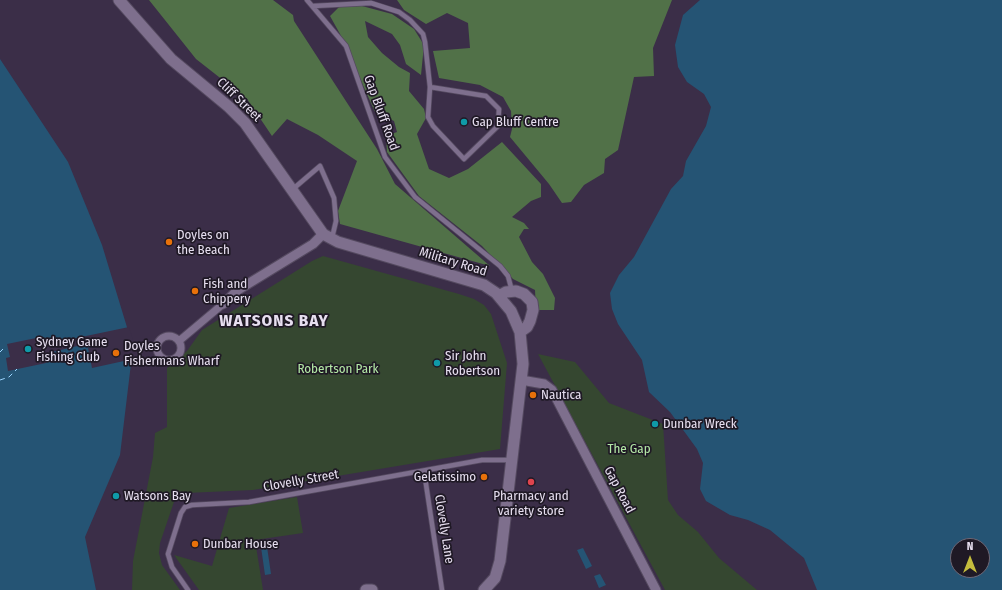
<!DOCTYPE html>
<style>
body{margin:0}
#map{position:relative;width:1002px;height:590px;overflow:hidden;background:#3b2e48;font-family:"Fira Sans Condensed",sans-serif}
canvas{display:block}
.north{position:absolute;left:950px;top:538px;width:40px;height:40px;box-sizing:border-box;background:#1f1925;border:1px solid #6f6876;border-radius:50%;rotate:0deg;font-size:11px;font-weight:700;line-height:16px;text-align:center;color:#e7dff0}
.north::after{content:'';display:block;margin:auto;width:14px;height:18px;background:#c4bc3d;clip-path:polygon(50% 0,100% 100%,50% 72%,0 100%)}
</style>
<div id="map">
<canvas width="1002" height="590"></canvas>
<div class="north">N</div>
</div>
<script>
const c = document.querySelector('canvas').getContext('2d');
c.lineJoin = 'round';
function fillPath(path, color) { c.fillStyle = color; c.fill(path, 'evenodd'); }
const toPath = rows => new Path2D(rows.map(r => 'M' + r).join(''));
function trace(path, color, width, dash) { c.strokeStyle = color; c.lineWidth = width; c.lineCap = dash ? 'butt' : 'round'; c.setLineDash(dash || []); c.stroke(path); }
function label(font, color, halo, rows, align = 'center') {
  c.font = font + ' "Fira Sans Condensed",sans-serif'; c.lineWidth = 3.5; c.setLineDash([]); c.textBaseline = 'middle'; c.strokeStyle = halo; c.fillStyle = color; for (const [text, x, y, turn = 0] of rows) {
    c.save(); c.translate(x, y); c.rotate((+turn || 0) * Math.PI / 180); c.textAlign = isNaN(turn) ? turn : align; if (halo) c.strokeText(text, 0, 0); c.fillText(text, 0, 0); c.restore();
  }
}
const green = toPath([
 [323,256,459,294,474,299,484,305,491,314,507,363,500,449,253,490,186,493,176,496,160,543,159,553,162,565,180,590,132,590,133,561,153,457,155,433,167,427,167,368,187,351,202,330,312,261],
 [538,354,575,362,609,403,663,424,668,500,678,515,698,532,719,558,757,590,665,590],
 [297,497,303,533,255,540,263,590,199,590,174,555,212,566,229,508]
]);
const forest = toPath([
 [149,0,273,0,293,15,294,21,377,149,395,184,490,266,340,224,338,211,357,161,318,135,287,119,272,136,247,99,196,59],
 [397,0,672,0,653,48,654,76,634,77,618,150,605,159,604,173,584,185,571,202,562,203,549,184,510,137,512,129,511,111,503,97,480,85,439,78,433,51,470,48,468,23,447,13,426,24,404,10],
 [340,6,362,6,392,14,414,29,424,45,421,75,406,64,400,45,392,34,365,21,368,37,382,53,399,67,410,73,409,91,424,109,426,118,417,134,429,169,449,178,468,169,502,142,541,184,541,197,531,201,512,217,524,223,529,229,524,229,519,237,532,262,543,274,555,298,554,310,536,310,535,290,513,279,482,246,419,196,387,152,386,136,397,132,394,121,375,112,340,34,330,16]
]);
const water = toPath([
 [700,0,1002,0,1002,590,817,590,804,558,770,530,748,520,730,515,706,501,700,489,703,463,697,449,670,412,649,392,642,360,618,324,612,309,610,293,619,275,634,257,671,189,683,176,686,161,706,126,711,107,704,94,687,82,678,67,675,45,683,15],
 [958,546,982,546,982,570,958,570],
 [0,59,68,162,102,245,133,347,120,455,85,537,96,590,0,590],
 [260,540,266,540,271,574,265,575],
 [583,548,592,566,586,569,577,550],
 [600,574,606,585,599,588,594,576]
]);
const pier = toPath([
 [129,327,135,347,133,359,92,368,88,348,92,347,90,343,52,352,46,363,8,371,6,358,10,357,7,344,41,337,43,345]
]);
const ferry = toPath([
 [0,352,3,349],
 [0,380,9,377,17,369]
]);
const service = toPath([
 [307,0,346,46,385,157,415,197,500,266,508,276,512,291],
 [313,6,371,3,399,12,410,20,423,34,425,42,430,87,428,117,433,126,464,159,498,126,499,109,486,96,430,87],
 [293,189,320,166,334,198,336,221,332,238],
 [424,471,442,590],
 [188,590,172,567,168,554,181,513,185,507,192,505,249,502,482,460,511,460]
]);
const pedestrian = toPath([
 '157 348a12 12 0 1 1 24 0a12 12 0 1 1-24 0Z',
 [179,341,223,304]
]);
const minor = toPath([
 [223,304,238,290,313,244,323,234],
 [521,380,544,384,552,390,656,590]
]);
const tertiary = toPath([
 [119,0,171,59,229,107,245,123,323,234,338,242,484,285,496,293,511,311,520,332,523,364,500,561,495,578,484,590],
 [499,296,506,292,516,291,524,294,532,302,533,310,530,321,527,327,520,332],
 [366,590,372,590]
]);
const markers = [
 [464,122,4,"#0f9aa8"],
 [169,242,4,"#e8710a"],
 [195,291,4,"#e8710a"],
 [28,349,4,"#0f9aa8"],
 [116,353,4,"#e8710a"],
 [437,363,4,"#0f9aa8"],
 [533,395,4,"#e8710a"],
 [655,424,4,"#0f9aa8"],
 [484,477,4,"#e8710a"],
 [531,482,4,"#e0444e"],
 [116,496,4,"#0f9aa8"],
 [195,544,4,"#e8710a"]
];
const streetNames = [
 ["Cliff Street",239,100,44],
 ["Gap Bluff Road",381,113,70],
 ["Military Road",453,262,17],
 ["Clovelly Street",301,481,-10],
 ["Gap Road",619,490,62],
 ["Clovelly Lane",444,529,81]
];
const poiNames = [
 ["Gap Bluff Centre",472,122],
 ["Doyles on",177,235],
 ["the Beach",177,250],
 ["Fish and",203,284],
 ["Chippery",203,299],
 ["Sydney Game",36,342],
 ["Fishing Club",36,357],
 ["Doyles",124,346],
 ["Fishermans Wharf",124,361],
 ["Sir John",445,356],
 ["Robertson",445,371],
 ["Nautica",541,395],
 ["Dunbar Wreck",663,424],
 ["Gelatissimo",476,477,"right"],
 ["Watsons Bay",124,496],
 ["Pharmacy and",531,496,"center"],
 ["variety store",531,511,"center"],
 ["Dunbar House",203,544]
];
const parkNames = [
 ["Robertson Park",338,369],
 ["The Gap",629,449]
];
const districtNames = [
 ["WATSONS BAY",274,321]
];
fillPath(green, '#354730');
fillPath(forest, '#517148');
fillPath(water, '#255474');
fillPath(pier, '#3b2e48');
trace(ferry, '#9cd5ff', 1, [5, 4]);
trace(service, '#554a60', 6);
trace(pedestrian, '#554a60', 9);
trace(minor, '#554a60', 11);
trace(tertiary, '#554a60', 13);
trace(service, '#7e6f8d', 4.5);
trace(pedestrian, '#7e6f8d', 7);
trace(minor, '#7e6f8d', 9);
trace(tertiary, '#7e6f8d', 11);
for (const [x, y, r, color] of markers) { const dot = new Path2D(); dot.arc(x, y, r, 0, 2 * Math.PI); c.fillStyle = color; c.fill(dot); trace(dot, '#1f1925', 1.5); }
label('13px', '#e7dff0', '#1f1925', streetNames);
label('13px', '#e7dff0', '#1f1925', poiNames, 'left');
label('13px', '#b4e9a6', '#1f1925', parkNames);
c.letterSpacing = '1px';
label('bold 17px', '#e7dff0', '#1f1925', districtNames);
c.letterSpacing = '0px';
</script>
